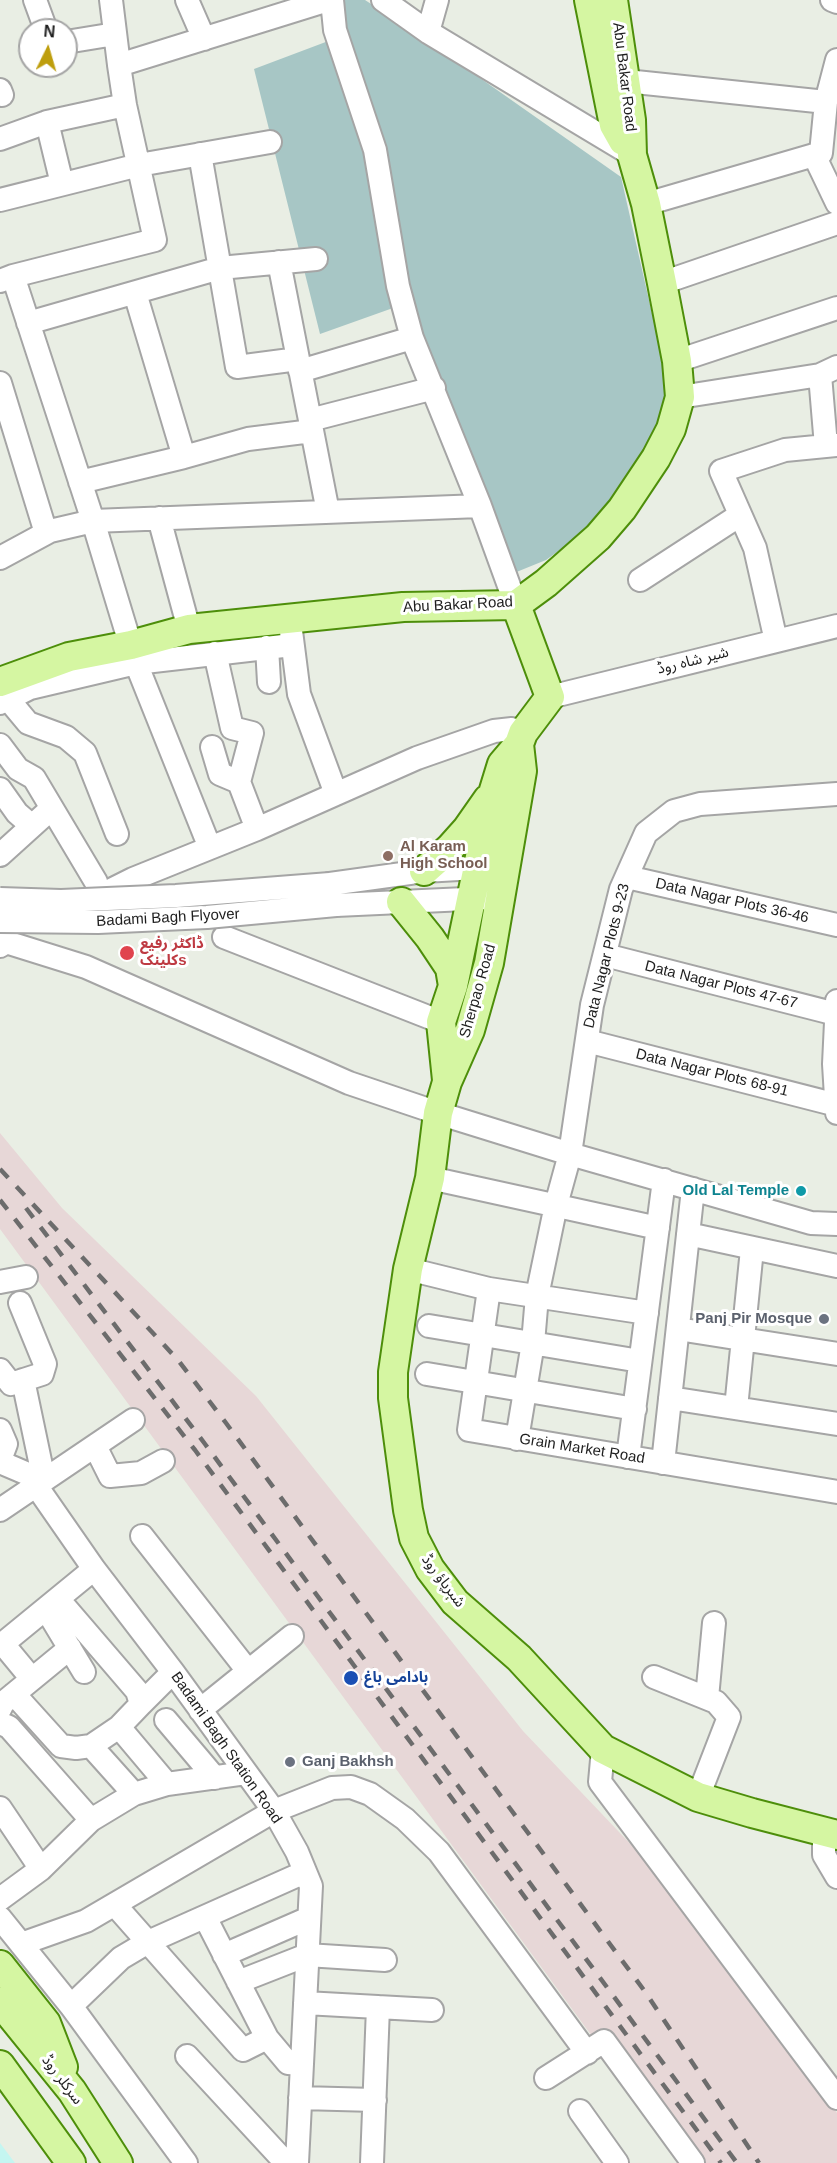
<!DOCTYPE html>
<meta charset="utf-8">
<style>
body{margin:0}
#map{position:relative;width:837px;height:2163px;overflow:hidden;background:#e9eee4;font-family:Helvetica,sans-serif}
canvas{display:block}
.north{position:absolute;left:18px;top:18px;width:60px;height:60px;box-sizing:border-box;background:#fff;border:2px solid #a5a5a5;border-radius:50%;rotate:5deg;font-size:16px;font-weight:700;line-height:24px;text-align:center;color:#1e1e1e}
.north::after{content:'';display:block;margin:auto;width:21px;height:27px;background:#be9e0d;clip-path:polygon(50% 0,100% 100%,50% 72%,0 100%)}
</style>
<div id="map">
<canvas width="837" height="2163"></canvas>
<div class="north">N</div>
</div>
<script>
const c = document.querySelector('canvas').getContext('2d');
c.lineJoin = 'round';
function fillPath(path, color) { c.fillStyle = color; c.fill(path, 'evenodd'); }
const toPath = rows => new Path2D(rows.map(r => 'M' + r).join(''));
function trace(path, color, width, dash) { c.strokeStyle = color; c.lineWidth = width; c.lineCap = dash ? 'butt' : 'round'; c.setLineDash(dash || []); c.stroke(path); }
function label(font, color, halo, rows, align = 'center') {
  c.font = font + ' Helvetica,"Noto Sans Arabic",sans-serif'; c.lineWidth = 6; c.setLineDash([]); c.textBaseline = 'middle'; c.strokeStyle = halo; c.fillStyle = color; for (const [text, x, y, turn = 0] of rows) {
    c.save(); c.translate(x, y); c.rotate((+turn || 0) * Math.PI / 180); c.textAlign = isNaN(turn) ? turn : align; if (halo) c.strokeText(text, 0, 0); c.fillText(text, 0, 0); c.restore();
  }
}
const industrial = toPath([
 [0,1133,62,1208,256,1396,523,1731,678,1894,837,2113,837,2163,685,2163,0,1229]
]);
const cemetery = toPath([
 [345,0,365,0,423,38,621,177,668,384,663,407,653,436,604,518,546,560,514,573,407,303,320,334,254,69,331,40,339,3]
]);
const park = toPath([
 [0,2143,15,2163,0,2163]
]);
const minor = toPath([
 [35,0,46,30],
 [111,0,119,65],
 [187,0,204,39],
 [332,0,335,30,375,150,398,286,412,338,480,506,516,605],
 [383,0,428,32,631,154],
 [832,0,837,2],
 [428,32,437,0],
 [66,42,115,34],
 [626,81,826,102],
 [0,90,2,95],
 [47,122,62,184],
 [0,139,47,122,125,105],
 [200,154,237,367,298,359],
 [814,155,837,203],
 [0,200,139,165,270,142],
 [646,204,821,153,826,102,837,60],
 [279,262,328,512],
 [13,276,155,240,125,105,119,65,328,0],
 [0,281,13,276,93,521,136,663,210,848],
 [662,283,837,223],
 [135,293,184,457],
 [28,323,220,268,316,259],
 [677,361,837,308],
 [300,371,412,338],
 [820,375,826,446],
 [0,383,46,533],
 [680,397,820,375,837,367],
 [310,420,434,388],
 [80,482,184,457,248,439,312,431],
 [159,518,189,629],
 [0,558,50,531,93,521,480,506],
 [640,580,740,515],
 [291,631,299,694,336,794],
 [776,641,755,548,721,471,785,450,837,445],
 [267,647,269,682],
 [215,653,232,728,252,733,239,782],
 [550,697,837,626],
 [8,699,28,723,66,737,85,753,117,834],
 [0,703,30,688,136,663,292,645],
 [0,745,18,769,34,778,96,882],
 [212,747,220,774,239,782,257,829],
 [0,789,17,813,32,826],
 [0,855,52,808],
 [627,877,837,925],
 [330,884,424,871,493,867],
 [89,901,133,879,257,829,417,758,494,731,512,729,523,733],
 [336,905,487,898],
 [224,937,441,1022],
 [0,946,6,942,86,967,349,1083,438,1113,570,1154,811,1223,837,1224],
 [605,955,836,1014],
 [837,1001,834,1064,837,1113],
 [587,1041,837,1105],
 [430,1178,658,1228],
 [688,1234,837,1266],
 [408,1269,489,1289,647,1313],
 [0,1282,26,1277],
 [489,1289,469,1430,837,1492],
 [429,1326,640,1361],
 [678,1329,837,1354],
 [0,1370,11,1384,42,1374,45,1364,20,1303],
 [427,1374,635,1409],
 [23,1380,44,1480],
 [670,1398,837,1424],
 [736,1408,752,1249],
 [0,1430,6,1444,0,1460],
 [517,1439,533,1343,537,1296,556,1205,570,1154,592,1005,621,889,646,833,674,811,700,804,837,794],
 [95,1446,110,1476,141,1473,163,1461],
 [628,1457,664,1180],
 [0,1462,28,1474,94,1569,173,1672,274,1811,297,1852,311,1886,297,2163],
 [663,1463,693,1189],
 [0,1510,133,1420],
 [142,1536,248,1671],
 [46,1609,84,1672],
 [3,1644,32,1679],
 [0,1646,94,1569],
 [654,1677,716,1702,729,1717,698,1797],
 [14,1694,61,1746,76,1748,91,1746,119,1727,141,1704,137,1691,58,1599],
 [707,1698,714,1623],
 [141,1704,173,1672],
 [0,1709,3,1703,70,1648],
 [200,1710,292,1636],
 [166,1720,215,1778],
 [0,1723,9,1727,91,1820],
 [119,1727,167,1784,246,1773],
 [91,1746,134,1794],
 [603,1749,600,1782,837,2098],
 [0,1808,41,1869],
 [824,1831,824,1855,837,1877],
 [0,1899,41,1869,91,1820,134,1794,167,1784],
 [115,1905,243,2050,267,2038,288,2063,302,2064],
 [205,1917,267,2038],
 [0,1918,71,2006,186,2163],
 [21,1944,86,1921,274,1811,332,1788,351,1787,370,1794,405,1819,439,1852,587,2053],
 [224,1955,309,1918],
 [238,1982,307,1955,385,1960],
 [305,2003,432,2010],
 [71,2006,121,1958,148,1942,305,1872],
 [187,2056,286,2163],
 [546,2078,604,2041,693,2163],
 [300,2098,375,2100],
 [580,2111,617,2163],
 [372,2163,378,2007]
]);
const major = toPath([
 [589,0,614,125,623,141],
 [0,682,69,657,131,645,189,629,403,607,516,605,546,583,598,537,622,509,656,458,671,429,680,397,677,361,662,283,646,204,632,155,631,120,613,0],
 [519,744,522,771,489,963,470,1030,447,1082,438,1113,430,1178,408,1269,393,1372,393,1398,408,1510,414,1538,430,1569,455,1602,519,1658,603,1749,698,1797,752,1813,837,1835],
 [424,871,450,848,467,829,488,799],
 [401,902,430,938,450,968,453,986],
 [447,1080,441,1022,453,986,494,790,502,764,519,744,523,733,550,697,516,605],
 [0,1965,46,2023,63,2067],
 [0,2002,72,2091,118,2163],
 [0,2065,71,2163]
]);
const rail = toPath([
 [0,1169,178,1360,226,1423,646,1993,759,2163],
 [0,1200,195,1450,721,2163],
 [26,1208,205,1444,737,2163]
]);
const minorBridge = toPath([
 [0,899,61,901,176,896,330,884],
 [0,921,98,922,207,917,336,905]
]);
const markers = [
 [388,856,6,"#8d6e63"],
 [127,953,8,"#e0444e"],
 [801,1191,6,"#0f9aa8"],
 [824,1319,6,"#6b7280"],
 [351,1678,8,"#1a4fb4"],
 [290,1762,6,"#6b7280"]
];
const streetNames = [
 ["Abu Bakar Road",624,77,83],
 ["Abu Bakar Road",458,605,-3],
 ["شیر شاہ روڈ",693,661,-14],
 ["Data Nagar Plots 36-46",732,901,13],
 ["Badami Bagh Flyover",168,918,-3],
 ["Data Nagar Plots 9-23",607,956,-76],
 ["Data Nagar Plots 47-67",721,985,14],
 ["Sherpao Road",478,991,-74],
 ["Data Nagar Plots 68-91",712,1073,14],
 ["Grain Market Road",582,1449,9],
 ["شېرپاؤ روڈ",443,1581,53],
 ["Badami Bagh Station Road",226,1748,55],
 ["سرکلر روڈ",62,2080,53]
];
const educationNames = [
 ["Al Karam",400,847],
 ["High School",400,864]
];
const healthNames = [
 ["ڈاکٹر رفیع",140,944],
 ["کلینکs",140,961]
];
const cultureNames = [
 ["Old Lal Temple",789,1191]
];
const worshipNames = [
 ["Panj Pir Mosque",812,1319],
 ["Ganj Bakhsh",302,1762,"left"]
];
const transitNames = [
 ["بادامی باغ",364,1678]
];
fillPath(industrial, '#e7d7d7');
fillPath(cemetery, '#a7c6c5');
fillPath(park, '#c4f6f1');
trace(minor, '#a5a5a5', 26);
trace(major, '#4d8e0a', 32);
trace(minor, '#fff', 22);
trace(major, '#d5f6a2', 28);
trace(rail, '#6c6c6c', 4.5, [12, 12]);
trace(minorBridge, '#a5a5a5', 26, []);
trace(minorBridge, '#fff', 22);
for (const [x, y, r, color] of markers) { const dot = new Path2D(); dot.arc(x, y, r, 0, 2 * Math.PI); c.fillStyle = color; c.fill(dot); trace(dot, '#fff', 2); }
label('15px', '#1e1e1e', '#fff', streetNames);
label('bold 15px', '#785e54', '#fff', educationNames, 'left');
label('bold 15px', '#be3a42', '#fff', healthNames, 'left');
label('bold 15px', '#0d838f', '#fff', cultureNames, 'right');
label('bold 15px', '#5b616d', '#fff', worshipNames, 'right');
label('bold 15px', '#164399', '#fff', transitNames, 'left');
</script>
